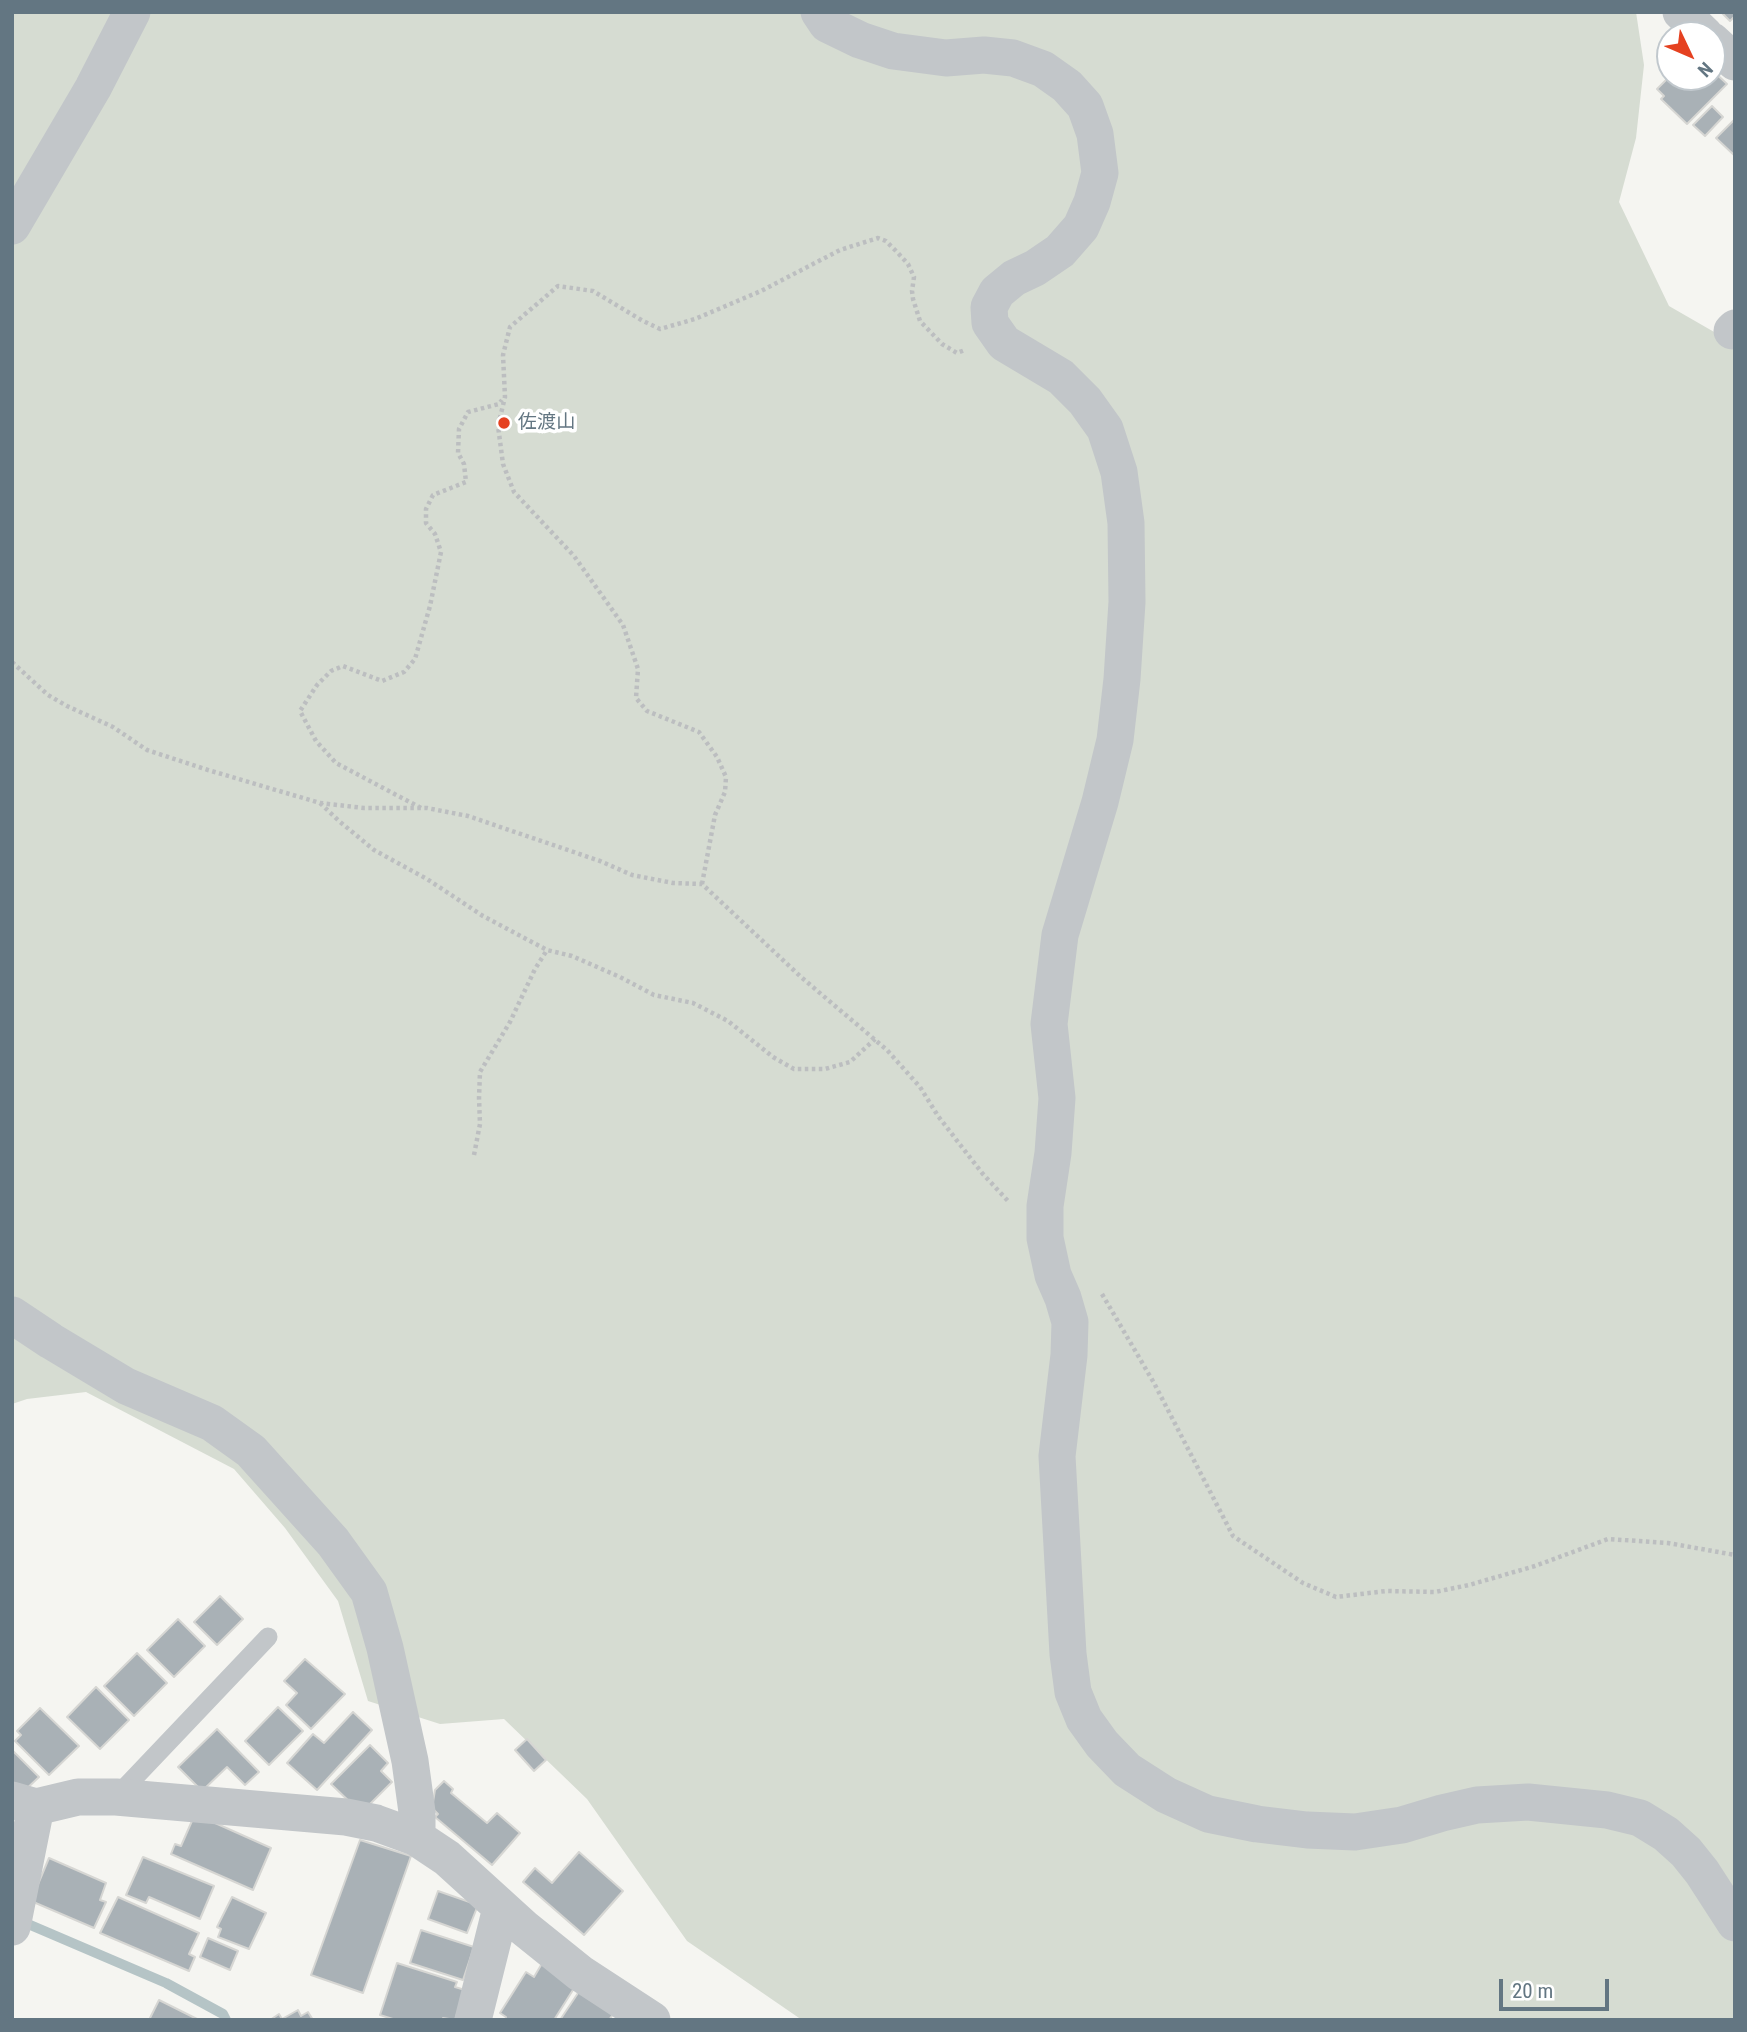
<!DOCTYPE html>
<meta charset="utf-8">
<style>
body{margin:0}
#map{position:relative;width:1747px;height:2032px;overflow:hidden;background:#f5f5f1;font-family:"Roboto Condensed",sans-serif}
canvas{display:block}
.frame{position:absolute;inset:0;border:14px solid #637682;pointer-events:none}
.north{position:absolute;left:1656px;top:21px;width:70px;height:70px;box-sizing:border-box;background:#fff;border:2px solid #c1c8cd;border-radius:50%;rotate:134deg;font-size:19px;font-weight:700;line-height:28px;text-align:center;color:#637682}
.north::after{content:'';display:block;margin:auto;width:24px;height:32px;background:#e54120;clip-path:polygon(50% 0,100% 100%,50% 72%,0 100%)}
.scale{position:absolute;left:1499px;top:1979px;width:110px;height:32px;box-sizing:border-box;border:4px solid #637682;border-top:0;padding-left:9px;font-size:21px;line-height:24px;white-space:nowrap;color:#637682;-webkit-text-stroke:5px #fff;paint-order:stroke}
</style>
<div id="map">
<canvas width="1747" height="2032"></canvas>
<div class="frame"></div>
<div class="north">N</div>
<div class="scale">20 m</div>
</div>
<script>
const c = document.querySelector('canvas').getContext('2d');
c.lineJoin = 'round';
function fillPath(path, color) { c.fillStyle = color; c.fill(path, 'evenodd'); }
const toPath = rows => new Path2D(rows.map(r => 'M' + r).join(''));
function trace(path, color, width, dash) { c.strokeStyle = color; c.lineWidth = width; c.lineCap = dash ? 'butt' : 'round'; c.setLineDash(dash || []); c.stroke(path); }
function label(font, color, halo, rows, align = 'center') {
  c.font = font + ' "Roboto Condensed","Noto Sans JP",sans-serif'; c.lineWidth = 7; c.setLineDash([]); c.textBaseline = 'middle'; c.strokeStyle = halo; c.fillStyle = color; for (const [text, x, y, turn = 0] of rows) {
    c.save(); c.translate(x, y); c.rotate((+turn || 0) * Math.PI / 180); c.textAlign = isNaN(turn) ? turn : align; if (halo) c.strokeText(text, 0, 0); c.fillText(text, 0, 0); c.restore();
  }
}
const green = toPath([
 [12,12,1636,12,1644,65,1636,138,1619,202,1669,306,1735,344,1735,2020,802,2020,687,1941,587,1799,504,1719,440,1724,368,1701,338,1601,285,1528,234,1469,86,1392,27,1399,12,1404]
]);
const stream = toPath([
 [28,1924,166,1983,223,2014,226,2020]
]);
const building = toPath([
 [1721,12,1735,12,1735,16,1730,21,1721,12],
 [1712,70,1727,84,1687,124,1661,99,1664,96,1657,89,1670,76,1712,77,1712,70],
 [1712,106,1723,117,1705,136,1693,125,1712,106],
 [1735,119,1735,156,1716,138,1735,119],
 [220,1596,243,1619,217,1645,194,1622,220,1596],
 [178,1619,205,1646,174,1677,147,1650,178,1619],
 [137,1653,167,1683,134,1716,104,1686,137,1653],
 [305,1659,345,1694,311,1729,286,1705,297,1693,284,1681,305,1659],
 [96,1687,129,1720,100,1749,67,1717,96,1687],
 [278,1707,303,1731,269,1765,245,1741,278,1707],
 [40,1708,79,1746,49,1775,15,1741,21,1735,17,1731,40,1708],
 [353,1712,372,1730,317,1790,287,1763,313,1734,324,1743,353,1712],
 [217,1729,259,1772,245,1785,227,1767,202,1791,178,1767,217,1729],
 [527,1739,546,1760,534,1771,515,1750,527,1739],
 [370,1745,388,1763,381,1771,392,1782,367,1807,355,1807,331,1784,370,1745],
 [12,1750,39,1777,21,1794,12,1785,12,1750],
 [444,1781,453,1789,451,1793,487,1823,497,1813,520,1833,492,1865,435,1817,438,1814,432,1808,435,1790,444,1781],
 [195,1814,271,1848,253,1890,171,1854,175,1844,181,1846,195,1814],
 [360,1840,411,1856,363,1993,311,1975,360,1840],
 [579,1852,623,1891,584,1935,523,1882,535,1868,552,1883,579,1852],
 [143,1857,214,1886,200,1919,149,1897,146,1903,126,1895,143,1857],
 [49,1858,106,1883,100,1900,106,1902,94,1928,31,1901,49,1858],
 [438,1891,478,1905,467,1933,428,1919,438,1891],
 [118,1897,199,1933,189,1954,195,1957,189,1971,100,1933,118,1897],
 [232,1897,266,1913,249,1949,218,1937,221,1929,217,1927,232,1897],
 [421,1930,474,1947,463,1980,410,1963,421,1930],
 [208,1938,238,1951,230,1970,200,1957,208,1938],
 [544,1960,578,1982,554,2020,505,2020,506,2017,500,2013,526,1972,534,1977,544,1960],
 [397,1963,457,1982,455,1987,465,1990,455,2020,443,2018,443,2020,396,2020,380,2015,397,1963],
 [582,1987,616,2010,609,2020,560,2020,582,1987],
 [159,2000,199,2020,149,2020,159,2000],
 [298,2010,301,2016,308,2012,313,2020,270,2020,279,2014,282,2019,298,2010]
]);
const path = toPath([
 [12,662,48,695,67,706,113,727,147,750,208,770,320,803,364,808,427,808,468,816,600,861,632,875,673,883,702,884,801,977,887,1050,920,1087,938,1116,982,1173,1008,1201],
 [320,803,339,821,374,850,427,879,483,916,547,950,572,956,620,977,654,995,693,1003,728,1021,773,1057,794,1069,825,1069,850,1062,875,1039],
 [421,808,336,763,316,741,300,711,317,685,331,671,343,666,382,681,404,672,415,659,430,606,441,552,435,534,426,523,426,509,433,495,466,482,464,464,458,453,459,429,468,412,499,404,502,400],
 [702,884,715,815,725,792,726,777,717,757,699,732,647,711,636,698,638,669,623,625,574,556,514,492,503,464,498,426,505,397,503,355,510,327,558,286,593,291,643,321,660,329,695,319,761,291,840,250,878,238,886,241,897,252,908,264,914,277,912,291,913,299,920,321,942,344,957,353,965,350],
 [474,1155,480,1124,479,1098,480,1072,510,1022,535,969,547,950],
 [1102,1294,1154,1383,1233,1536,1303,1583,1336,1597,1386,1591,1435,1592,1469,1585,1535,1566,1608,1539,1668,1543,1735,1555]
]);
const lane = toPath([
 [116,1797,268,1637]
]);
const street = toPath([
 [819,12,827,24,860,40,893,51,946,58,984,55,1013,58,1043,69,1067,86,1085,106,1095,134,1100,173,1092,202,1081,227,1060,251,1035,268,1014,278,997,292,989,307,990,323,1004,343,1061,377,1085,401,1105,429,1119,472,1126,523,1127,602,1122,679,1115,740,1100,802,1060,935,1049,1024,1057,1098,1053,1153,1045,1206,1045,1238,1053,1275,1063,1298,1070,1322,1069,1355,1057,1456,1068,1654,1073,1692,1084,1719,1102,1744,1127,1770,1166,1795,1208,1814,1257,1824,1307,1830,1355,1832,1402,1825,1442,1813,1477,1805,1528,1802,1607,1810,1640,1818,1666,1834,1686,1852,1702,1872,1735,1923],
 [1681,12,1705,35],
 [1712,41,1735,62],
 [12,226,93,88,132,12],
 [1732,331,1735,328],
 [12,1315,51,1341,126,1386,212,1423,251,1451,333,1542,369,1592,385,1648,410,1761,417,1812,417,1838],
 [12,1800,36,1807,78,1797,116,1797,346,1817,376,1823,417,1838,447,1858,524,1928,580,1973,652,2020],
 [12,1927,36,1807],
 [473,2020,501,1908]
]);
const markers = [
 [504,423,7,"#e54120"]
];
const poiNames = [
 ["佐渡山",518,423]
];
fillPath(green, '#d6dcd2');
trace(stream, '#b5c4c6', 10);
fillPath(building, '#a9b1b6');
trace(building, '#d6d6d3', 2);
trace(path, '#bcbec0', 4.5, [3.5, 3.5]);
trace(lane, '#c2c6c9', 19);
trace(street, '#c2c6c9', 37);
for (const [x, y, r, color] of markers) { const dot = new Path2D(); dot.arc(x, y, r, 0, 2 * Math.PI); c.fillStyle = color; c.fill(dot); trace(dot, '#fff', 2.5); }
label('19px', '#637682', '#fff', poiNames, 'left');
</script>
